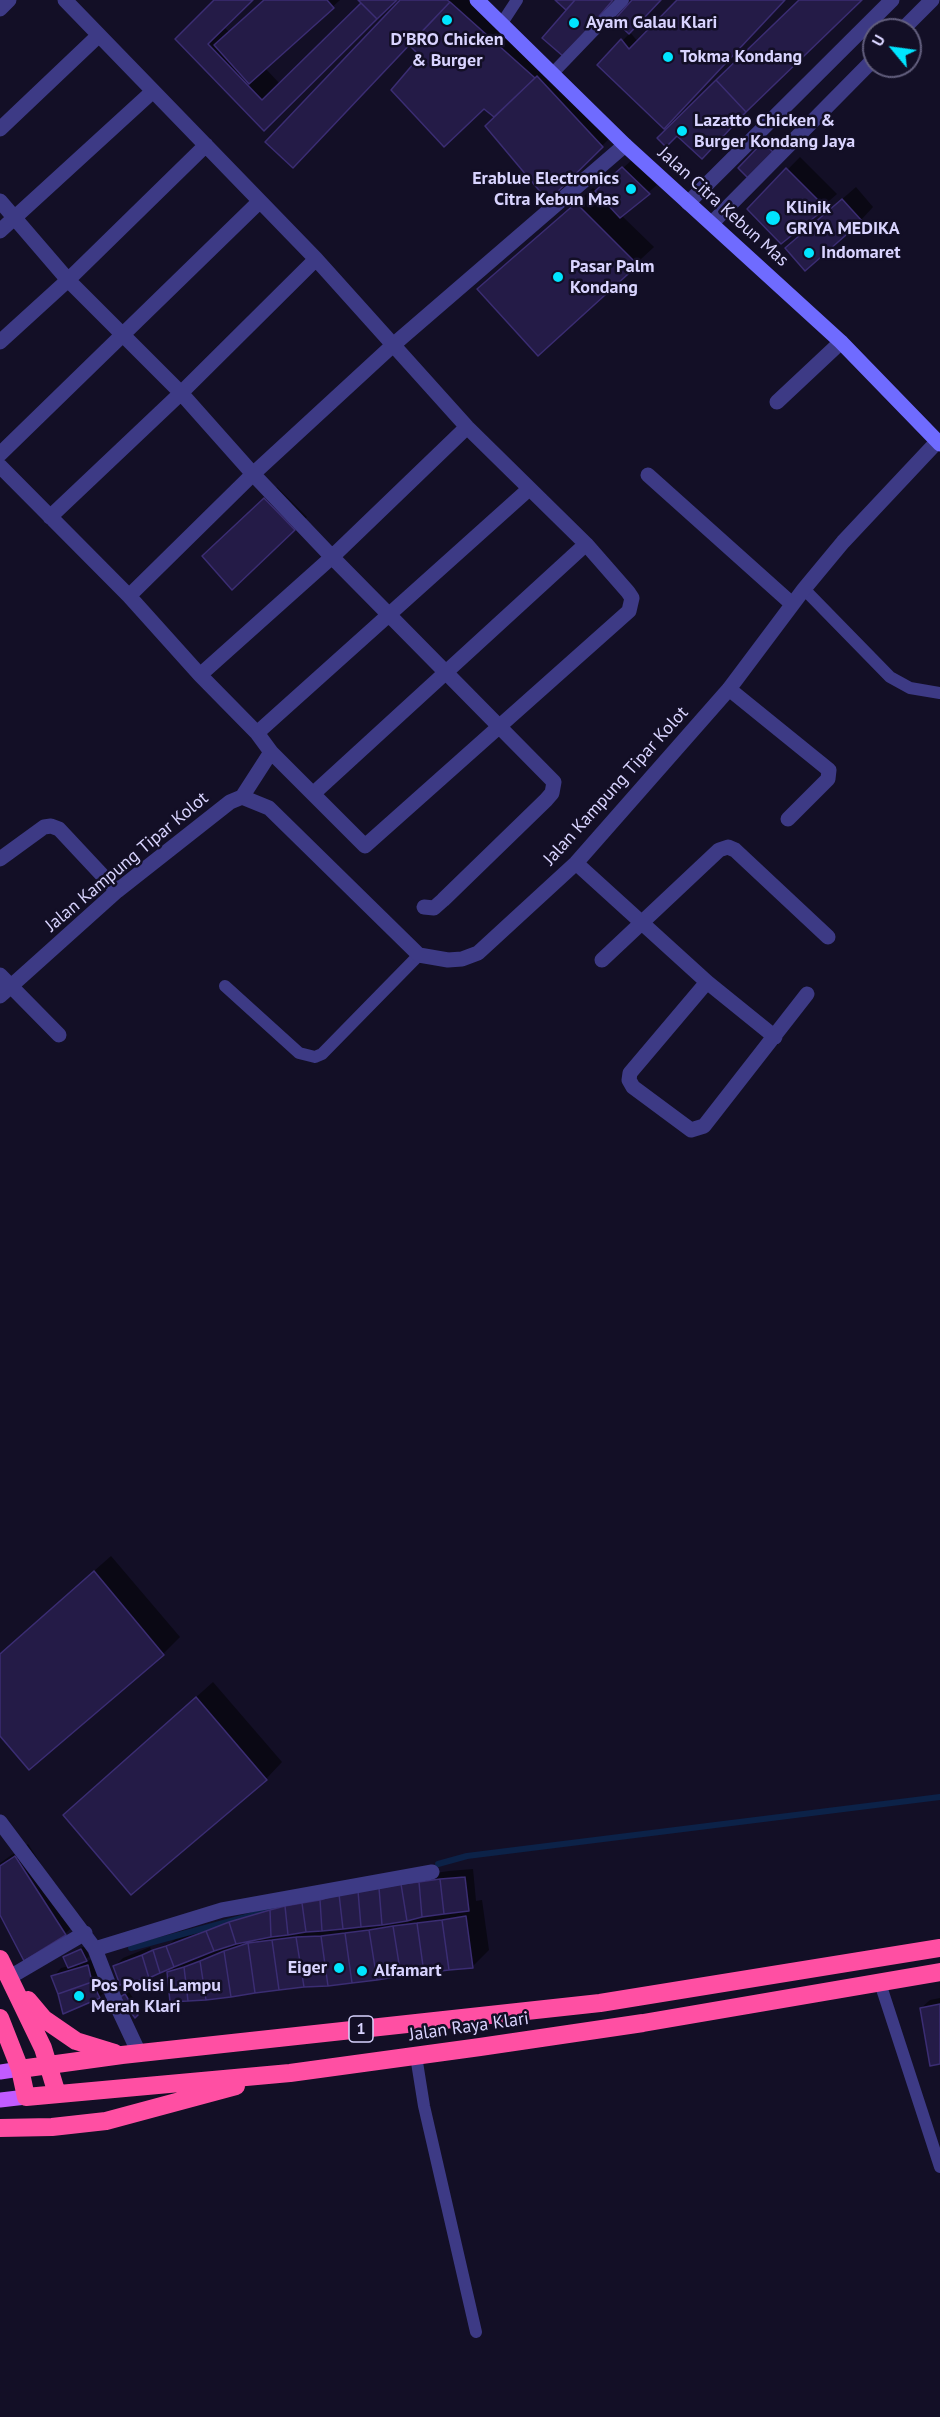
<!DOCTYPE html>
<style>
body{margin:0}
#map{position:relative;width:940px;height:2417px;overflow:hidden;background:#130f26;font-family:"PT Sans",sans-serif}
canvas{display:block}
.north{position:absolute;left:862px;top:18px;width:60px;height:60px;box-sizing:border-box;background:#130f26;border:2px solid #625e7d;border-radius:50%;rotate:299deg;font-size:16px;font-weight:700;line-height:24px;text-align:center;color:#d9d4ff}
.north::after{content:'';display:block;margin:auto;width:21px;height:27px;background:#00e5ff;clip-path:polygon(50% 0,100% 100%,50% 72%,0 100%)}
</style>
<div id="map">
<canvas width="940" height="2417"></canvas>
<div class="north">U</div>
</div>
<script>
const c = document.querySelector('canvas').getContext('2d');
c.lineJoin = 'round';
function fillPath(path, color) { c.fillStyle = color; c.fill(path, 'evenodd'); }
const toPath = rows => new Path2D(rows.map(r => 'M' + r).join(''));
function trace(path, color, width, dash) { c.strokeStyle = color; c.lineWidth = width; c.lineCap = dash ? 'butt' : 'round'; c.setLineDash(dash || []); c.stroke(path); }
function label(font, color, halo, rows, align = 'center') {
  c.font = font + ' "PT Sans",sans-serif'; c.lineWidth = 5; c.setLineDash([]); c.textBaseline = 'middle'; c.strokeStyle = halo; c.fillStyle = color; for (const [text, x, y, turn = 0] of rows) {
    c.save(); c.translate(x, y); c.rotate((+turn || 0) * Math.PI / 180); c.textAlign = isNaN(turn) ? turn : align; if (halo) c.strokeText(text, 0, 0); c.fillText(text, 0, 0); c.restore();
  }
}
const shadow = toPath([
 [216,0,251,0,224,27,229,32,264,0,340,0,265,68,280,84,363,2,360,0,396,0,264,129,177,39],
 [402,0,474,0,615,133,548,199,496,116,422,56],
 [634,0,659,0,629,31,638,42,679,0,782,0,664,127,599,65,630,33,616,20],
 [772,135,782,145,749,177,740,168],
 [800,157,837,194,782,242,749,209],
 [632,160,657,185,621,215,654,247,538,354,479,289,593,188,597,191],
 [856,187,873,207,861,220,800,236],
 [277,487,307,517,232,588,216,544],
 [111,1556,180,1637,163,1654,29,1767,0,1733,0,1654],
 [213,1682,282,1762,266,1779,65,1815],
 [28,1844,78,1921,65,1934,0,1911,0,1863],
 [473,1869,476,1901,482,1900,489,1950,472,1967,169,1973,177,1964,115,1966,123,1958,150,1947,151,1950,171,1943,176,1938,280,1902,349,1886,449,1871],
 [85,1946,89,1956,84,1962,96,1958,108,1989,99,1997,53,1977,61,1968,69,1966,64,1958,68,1954],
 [129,1992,141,2010,135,2016,122,1997],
 [940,1998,940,2063,921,2008,930,2000]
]);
const stream = toPath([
 [438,1864,467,1856,940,1797],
 [131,1948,290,1905]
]);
const building = toPath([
 [214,0,253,0,208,44,262,100,361,3,377,19,264,131,175,39,214,0],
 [264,0,327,0,334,8,249,84,214,45,264,0],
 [358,0,397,0,377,19,358,0],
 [400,0,447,0,450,2,293,168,265,142,400,0],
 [555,0,575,0,566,10,555,0],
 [575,0,613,0,564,57,542,38,575,0],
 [632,0,661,0,629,34,614,20,632,0],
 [677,0,785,0,664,129,597,65,621,39,629,49,677,0],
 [799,0,862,0,746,112,716,80,799,0],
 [450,2,535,78,494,117,484,109,444,147,391,90,420,56,409,45,450,2],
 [537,76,603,147,548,201,485,126,537,76],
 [716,80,746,112,702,159,677,136,666,147,657,138,716,80],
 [763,142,775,154,749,179,738,168,763,142],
 [622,167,650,194,620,218,595,191,622,167],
 [786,168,826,208,781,244,747,209,786,168],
 [842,199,862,221,805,271,785,248,842,199],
 [576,203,638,265,538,356,477,289,576,203],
 [264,498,295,530,232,590,202,556,264,498],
 [94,1571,164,1655,29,1770,0,1736,0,1654,94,1571],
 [196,1697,267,1780,131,1895,63,1815,196,1697],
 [15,1856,66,1935,24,1961,0,1915,0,1866,15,1856],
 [465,1877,469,1911,444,1914,440,1879,465,1877],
 [440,1879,444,1914,422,1917,419,1882,440,1879],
 [419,1882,422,1917,407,1921,401,1884,419,1882],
 [401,1884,407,1921,382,1925,379,1888,401,1884],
 [379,1888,382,1925,361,1927,358,1891,379,1888],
 [358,1891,361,1927,343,1929,339,1894,358,1891],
 [339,1894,343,1929,322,1931,320,1900,339,1894],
 [320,1900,322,1931,306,1932,302,1903,320,1900],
 [302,1903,306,1932,288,1935,285,1906,302,1903],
 [285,1906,288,1935,271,1937,270,1910,285,1906],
 [270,1910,271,1937,236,1944,229,1922,270,1910],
 [466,1916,473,1968,449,1970,442,1920,466,1916],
 [442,1920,449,1970,424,1973,417,1923,442,1920],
 [229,1922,236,1944,214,1951,206,1931,229,1922],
 [417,1923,424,1973,401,1976,393,1926,417,1923],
 [393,1926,401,1976,377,1980,369,1930,393,1926],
 [369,1930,377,1980,352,1983,345,1933,369,1930],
 [206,1931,214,1951,174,1967,166,1946,206,1931],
 [345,1933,352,1983,328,1986,321,1936,345,1933],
 [321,1936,328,1986,304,1987,296,1937,321,1936],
 [296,1937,304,1987,279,1990,272,1940,296,1937],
 [272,1940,279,1990,255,1993,248,1943,272,1940],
 [248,1943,255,1993,231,1997,224,1951,248,1943],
 [166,1946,174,1967,160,1973,153,1950,166,1946],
 [81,1949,87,1961,68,1968,63,1957,81,1949],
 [153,1950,160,1973,149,1978,142,1955,153,1950],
 [224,1951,231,1997,206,2000,200,1961,224,1951],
 [142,1955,149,1978,120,1985,113,1966,142,1955],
 [200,1961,206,2000,188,2001,184,1967,200,1961],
 [88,1965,92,1982,58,1994,51,1976,88,1965],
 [184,1967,188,2001,170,2002,167,1972,184,1967],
 [92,1982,100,1998,63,2014,58,1994,92,1982],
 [125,1994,138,2015,135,2018,120,1997,125,1994],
 [940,2004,940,2064,930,2066,920,2008,940,2004]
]);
const lane = toPath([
 [502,23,517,0],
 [552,74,623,0],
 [804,589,890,677,910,688,940,693],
 [225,986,299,1053,315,1057,322,1054,419,955],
 [880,1983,940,2167],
 [416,2056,424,2106,476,2332]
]);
const street = toPath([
 [0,9,9,0],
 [902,30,932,0],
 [0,129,98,36],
 [0,201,68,280,181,393,253,474,332,557,554,782,552,793,546,800,443,900,434,908,424,907],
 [688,203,892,0],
 [712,223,874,59],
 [0,231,152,92],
 [0,342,68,280,206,145],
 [777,402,841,342],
 [0,454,259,202],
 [0,466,129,596,200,675,257,733,271,752,365,846,629,611,632,598,628,592,586,544,467,427,316,259,65,0],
 [648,475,792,604],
 [50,517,181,393,316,259],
 [129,596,253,474,392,346,625,145],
 [200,675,332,557,467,427],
 [729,689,829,770,828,779,788,819],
 [257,733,529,489],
 [314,793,586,544],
 [242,797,271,752],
 [0,859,44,827,51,826,59,829,117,891],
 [576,863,707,982,775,1037],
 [602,960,719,850,728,847,735,850,828,937],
 [0,975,59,1035],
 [707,982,630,1073,629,1080,633,1087,691,1130,704,1126,807,994],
 [0,996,117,891,230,802,242,797,269,808,419,955,448,960,462,959,478,953,576,863,729,689,804,589,843,542,937,442],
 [0,1822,95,1949,117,2006,139,2053],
 [95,1949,222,1910,432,1872],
 [10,1977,85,1933]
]);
const secondary = toPath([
 [477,0,625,145,841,342,940,444]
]);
const primary = toPath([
 [0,2072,20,2069],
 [0,2100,26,2097]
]);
const highway = toPath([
 [0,1959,43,2048,57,2094],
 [28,2000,44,2019,76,2041,115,2053],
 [0,2018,20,2069,26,2097,290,2073,480,2047,643,2023,940,1972],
 [20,2069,122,2055,600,2003,940,1948],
 [0,2128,52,2127,106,2121,236,2086]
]);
const markers = [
 [447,20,6,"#00e5ff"],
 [574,23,6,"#00e5ff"],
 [668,57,6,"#00e5ff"],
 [682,131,6,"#00e5ff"],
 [631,189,6,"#00e5ff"],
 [773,218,8,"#00e5ff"],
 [809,253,6,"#00e5ff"],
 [558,277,6,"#00e5ff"],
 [339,1968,6,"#00e5ff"],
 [362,1971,6,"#00e5ff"],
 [79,1996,6,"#00e5ff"]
];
const shields = [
 [361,2029,24]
];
const shieldNames = [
 ["1",361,2029]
];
const poiNames = [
 ["Ayam Galau Klari",586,23],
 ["D'BRO Chicken",447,40,"center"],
 ["& Burger",447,61,"center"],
 ["Tokma Kondang",680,57],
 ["Lazatto Chicken &",694,121],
 ["Burger Kondang Jaya",694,142],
 ["Erablue Electronics",619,179,"right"],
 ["Citra Kebun Mas",619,200,"right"],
 ["Klinik",786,208],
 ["GRIYA MEDIKA",786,229],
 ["Indomaret",821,253],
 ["Pasar Palm",570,267],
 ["Kondang",570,288],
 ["Eiger",327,1968,"right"],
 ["Alfamart",374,1971],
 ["Pos Polisi Lampu",91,1986],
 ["Merah Klari",91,2007]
];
const streetNames = [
 ["Jalan Citra Kebun Mas",723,207,42],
 ["Jalan Kampung Tipar Kolot",616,786,-48],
 ["Jalan Kampung Tipar Kolot",127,862,-40],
 ["Jalan Raya Klari",469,2027,-8]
];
fillPath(shadow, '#0007');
trace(stream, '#0c2248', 6);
fillPath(building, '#241b47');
trace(building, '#3b2d73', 1.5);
trace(lane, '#3d3a85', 12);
trace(street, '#3d3a85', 15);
trace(secondary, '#6f6bff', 15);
trace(primary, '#c25bff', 15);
trace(highway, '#ff4fa3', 18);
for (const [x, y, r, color] of markers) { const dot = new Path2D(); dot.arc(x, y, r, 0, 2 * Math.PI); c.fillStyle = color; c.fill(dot); trace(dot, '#130f26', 2); }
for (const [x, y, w] of shields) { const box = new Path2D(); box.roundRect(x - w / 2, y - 13, w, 26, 4.5); c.fillStyle = '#130f26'; c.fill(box); trace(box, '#d9d4ff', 1.5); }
label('bold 16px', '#d9d4ff', null, shieldNames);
label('bold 18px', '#d9d4ff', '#130f26', poiNames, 'left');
label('18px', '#d9d4ff', '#130f26', streetNames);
</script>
